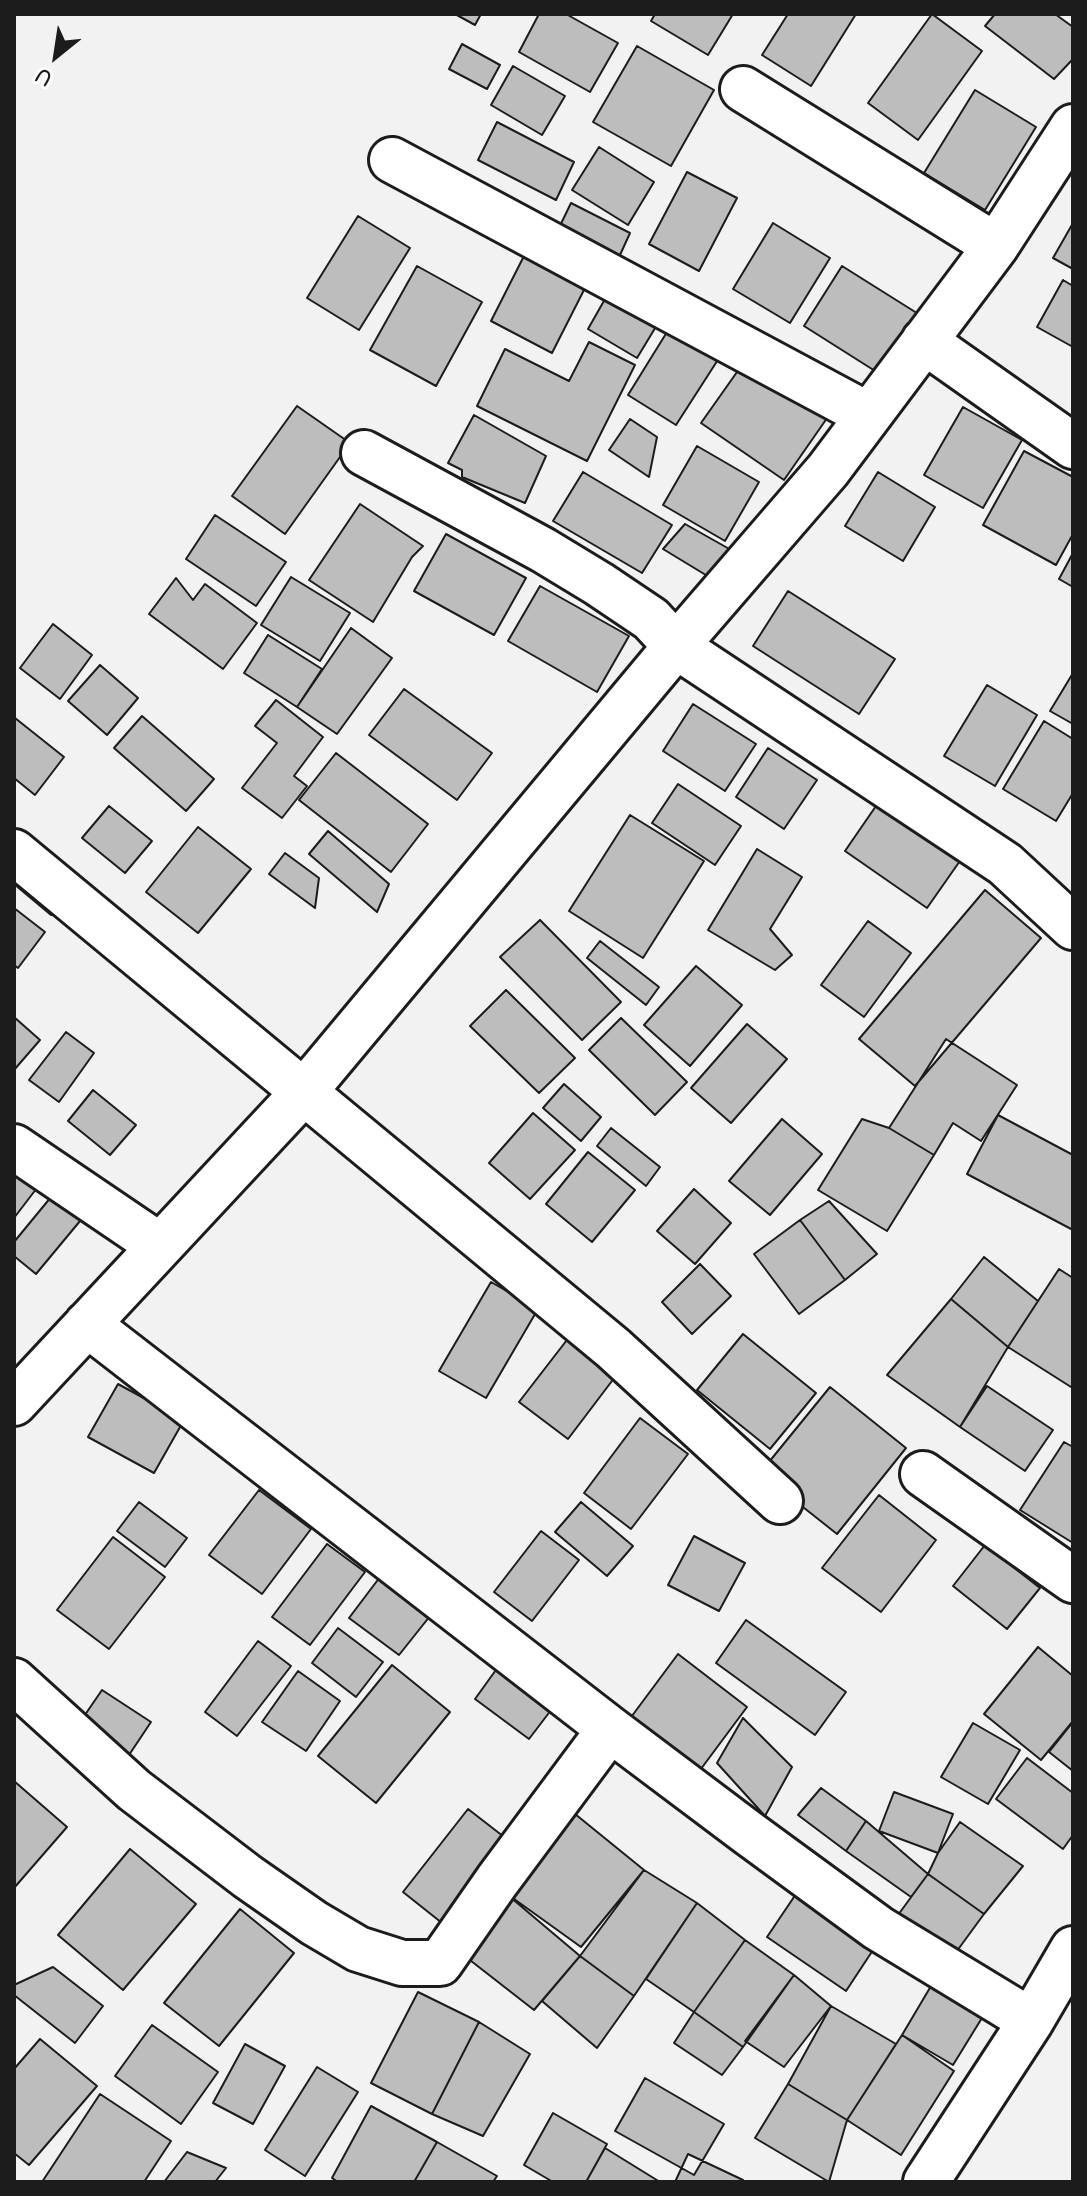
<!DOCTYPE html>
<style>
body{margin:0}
#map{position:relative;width:1087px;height:2196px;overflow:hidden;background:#f2f2f2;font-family:"Comic Neue",sans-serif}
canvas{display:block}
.frame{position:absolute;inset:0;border:16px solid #1c1c1c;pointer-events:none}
.north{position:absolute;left:16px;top:16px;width:80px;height:80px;-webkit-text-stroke:6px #fff;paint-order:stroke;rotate:210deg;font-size:22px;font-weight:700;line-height:32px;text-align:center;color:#1c1c1c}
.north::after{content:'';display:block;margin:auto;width:28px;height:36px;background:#1c1c1c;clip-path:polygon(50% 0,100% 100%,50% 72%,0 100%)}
</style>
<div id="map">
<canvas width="1087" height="2196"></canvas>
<div class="frame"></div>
<div class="north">U</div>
</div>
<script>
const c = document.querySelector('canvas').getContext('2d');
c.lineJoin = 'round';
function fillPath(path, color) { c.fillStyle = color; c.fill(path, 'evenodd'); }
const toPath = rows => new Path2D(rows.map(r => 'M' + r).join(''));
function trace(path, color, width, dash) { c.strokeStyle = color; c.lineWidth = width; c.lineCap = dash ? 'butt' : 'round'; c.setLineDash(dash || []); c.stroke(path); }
const building = toPath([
 [455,14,481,14,475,25,455,14],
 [539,14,566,14,618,43,590,92,519,52,539,14],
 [655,14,733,14,708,55,651,21,655,14],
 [788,14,856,14,811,86,762,55,788,14],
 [932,14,982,51,918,140,868,103,932,14],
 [995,14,1055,14,1073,27,1073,59,1054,79,985,26,995,14],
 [462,44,500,65,487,89,449,69,462,44],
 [637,46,714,90,671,166,593,122,637,46],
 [513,66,565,96,542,135,491,105,513,66],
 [975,90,1036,127,985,210,924,173,975,90],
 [497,122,574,162,556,200,478,160,497,122],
 [599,147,654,182,628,225,572,190,599,147],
 [687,172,737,198,699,271,649,244,687,172],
 [571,203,630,233,615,266,555,236,571,203],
 [358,216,410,248,359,330,307,298,358,216],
 [773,223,830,258,790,323,733,289,773,223],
 [1073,223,1073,269,1053,258,1073,223],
 [525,254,586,286,552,353,491,321,525,254],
 [417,266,482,302,436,386,370,350,417,266],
 [842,266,920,315,883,376,804,326,842,266],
 [1063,280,1073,286,1073,347,1037,327,1063,280],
 [613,285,663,315,637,358,588,329,613,285],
 [672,324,721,355,676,425,628,395,672,324],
 [589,342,635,365,587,461,477,406,505,349,569,381,589,342],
 [749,355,832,411,784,480,701,423,749,355],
 [297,406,350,443,285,534,232,496,297,406],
 [963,407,1022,440,983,508,924,475,963,407],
 [474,415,546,456,525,503,462,477,462,470,448,463,474,415],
 [630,419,657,437,649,477,609,450,630,419],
 [697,446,759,482,725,541,663,505,697,446],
 [1024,451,1073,477,1073,534,1056,565,983,525,1024,451],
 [583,472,672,525,642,573,553,521,583,472],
 [878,472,935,507,903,561,845,526,878,472],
 [360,504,423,546,412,557,373,622,309,580,360,504],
 [215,515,286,562,256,606,186,559,215,515],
 [685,524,740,555,719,583,663,549,685,524],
 [446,534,526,578,494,635,414,591,446,534],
 [1073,553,1073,587,1059,579,1073,553],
 [291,577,350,613,320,661,261,625,291,577],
 [176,578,193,600,205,584,257,623,223,669,149,614,176,578],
 [540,586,629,636,597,692,508,641,540,586],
 [788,591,895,659,859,714,753,646,788,591],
 [53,624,92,655,60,699,20,668,53,624],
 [351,628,392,658,337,734,297,707,351,628],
 [268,635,322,669,297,707,244,673,268,635],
 [100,665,138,698,107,735,68,701,100,665],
 [1073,673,1073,724,1050,711,1073,673],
 [987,685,1037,715,995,786,944,756,987,685],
 [404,689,492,753,457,800,369,735,404,689],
 [276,700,323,737,294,776,307,786,282,818,242,788,277,743,255,726,276,700],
 [693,704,756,744,725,791,663,751,693,704],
 [142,716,214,779,186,811,114,748,142,716],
 [15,718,64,757,35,795,14,778,15,718],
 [1044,721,1073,739,1073,793,1056,821,1003,789,1044,721],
 [768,748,817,780,784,829,736,797,768,748],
 [336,753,428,824,391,872,299,800,336,753],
 [678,784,741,826,715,865,652,823,678,784],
 [887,790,969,848,927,908,845,851,887,790],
 [109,806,152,841,125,873,82,838,109,806],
 [630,815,704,861,643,958,569,911,630,815],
 [198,827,251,869,198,933,146,892,198,827],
 [328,831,389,884,377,912,309,854,328,831],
 [757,849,802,877,770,929,792,955,775,970,708,930,757,849],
 [285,853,319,878,315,908,269,874,285,853],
 [14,866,60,904,51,915,14,884,14,866],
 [985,890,1041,938,915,1086,859,1039,985,890],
 [14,908,45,932,18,968,14,965,14,908],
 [540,920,621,1002,582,1040,500,957,540,920],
 [868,921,911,953,864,1017,821,985,868,921],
 [600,941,659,987,646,1005,587,958,600,941],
 [696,966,742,1005,690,1066,644,1025,696,966],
 [506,990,575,1058,539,1093,470,1026,506,990],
 [14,1017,40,1040,14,1070,14,1017],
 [621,1018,687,1082,655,1115,589,1050,621,1018],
 [747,1024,787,1059,731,1123,691,1088,747,1024],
 [66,1032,94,1053,59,1102,29,1080,66,1032],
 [946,1039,1017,1085,981,1141,953,1123,934,1155,889,1128,946,1039],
 [564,1084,601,1117,581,1141,543,1108,564,1084],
 [93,1090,136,1125,110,1155,68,1121,93,1090],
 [533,1113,575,1150,530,1199,489,1163,533,1113],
 [998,1115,1073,1155,1073,1230,967,1174,998,1115],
 [782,1119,822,1154,770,1215,729,1181,782,1119],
 [862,1119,889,1128,934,1155,887,1231,818,1190,862,1119],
 [611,1128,660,1167,646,1186,597,1146,611,1128],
 [588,1152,635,1190,592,1242,546,1204,588,1152],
 [14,1167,40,1184,14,1218,14,1167],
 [694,1189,731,1223,695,1264,657,1231,694,1189],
 [56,1191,85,1215,36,1274,14,1256,14,1242,56,1191],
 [829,1201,877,1254,845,1280,800,1220,829,1201],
 [800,1220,845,1280,799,1314,754,1254,800,1220],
 [984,1257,1038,1301,1008,1347,951,1299,984,1257],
 [700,1264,731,1296,692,1334,662,1302,700,1264],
 [1059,1269,1073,1278,1073,1384,1071,1387,1008,1347,1059,1269],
 [491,1282,538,1309,486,1398,439,1371,491,1282],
 [951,1299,1008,1347,960,1427,887,1375,951,1299],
 [743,1334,816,1393,770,1449,697,1390,743,1334],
 [570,1336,618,1373,568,1439,519,1402,570,1336],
 [118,1384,184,1420,154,1473,88,1437,118,1384],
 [987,1386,1053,1430,1025,1471,960,1427,987,1386],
 [830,1387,906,1448,837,1534,760,1473,830,1387],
 [640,1418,688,1454,631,1529,584,1493,640,1418],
 [1064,1442,1073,1447,1073,1543,1020,1510,1064,1442],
 [259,1490,311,1529,262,1594,209,1555,259,1490],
 [879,1495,936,1540,881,1612,822,1568,879,1495],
 [139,1502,187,1538,165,1567,117,1531,139,1502],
 [581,1502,633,1546,607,1576,555,1532,581,1502],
 [541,1531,579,1560,532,1621,494,1592,541,1531],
 [694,1536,745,1563,719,1611,668,1585,694,1536],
 [113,1537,165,1577,109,1649,57,1610,113,1537],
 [327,1544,365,1572,310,1645,272,1617,327,1544],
 [985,1545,1040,1588,1007,1629,953,1586,985,1545],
 [383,1573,434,1611,399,1655,349,1618,383,1573],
 [746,1620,846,1692,815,1735,716,1663,746,1620],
 [338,1628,383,1662,356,1697,312,1663,338,1628],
 [258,1641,291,1666,237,1736,205,1712,258,1641],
 [1038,1647,1073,1676,1073,1721,1041,1760,984,1714,1038,1647],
 [678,1654,747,1707,689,1785,620,1732,678,1654],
 [506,1656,561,1697,529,1739,475,1699,506,1656],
 [392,1665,450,1712,376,1803,318,1756,392,1665],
 [298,1671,340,1701,306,1751,262,1722,298,1671],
 [102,1690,151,1722,127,1758,78,1725,102,1690],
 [743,1718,792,1767,765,1816,717,1763,743,1718],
 [1073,1722,1073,1771,1049,1752,1073,1722],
 [973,1723,1020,1750,988,1804,941,1777,973,1723],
 [1027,1758,1073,1793,1073,1835,1063,1849,996,1799,1027,1758],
 [14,1781,67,1827,14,1888,14,1781],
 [821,1788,866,1821,846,1851,798,1815,821,1788],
 [894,1792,953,1814,938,1853,879,1831,894,1792],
 [564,1805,644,1870,581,1947,503,1891,564,1805],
 [468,1809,508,1840,442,1923,403,1892,468,1809],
 [866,1821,928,1874,911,1897,846,1851,866,1821],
 [960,1822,1023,1866,984,1914,928,1874,938,1853,960,1822],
 [130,1849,196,1904,123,1990,58,1935,130,1849],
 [644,1870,697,1903,634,1996,580,1956,644,1870],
 [928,1874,984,1914,954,1955,898,1915,928,1874],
 [503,1891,580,1956,534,2010,457,1950,503,1891],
 [798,1891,877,1944,846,1991,767,1937,798,1891],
 [697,1903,745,1940,694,2012,646,1979,697,1903],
 [240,1909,294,1953,219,2046,164,2003,240,1909],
 [745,1940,794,1975,743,2047,694,2012,745,1940],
 [580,1956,634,1996,597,2048,542,2001,580,1956],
 [53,1967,103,2006,75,2043,14,1995,14,1985,53,1967],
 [794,1975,831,2006,784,2067,745,2041,794,1975],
 [934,1981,985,2013,953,2065,902,2035,934,1981],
 [418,1992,479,2022,432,2114,371,2083,418,1992],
 [831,2006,896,2044,847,2120,788,2084,831,2006],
 [694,2012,743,2047,722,2075,674,2043,694,2012],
 [479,2022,530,2054,483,2136,432,2114,479,2022],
 [152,2025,218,2072,181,2124,115,2076,152,2025],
 [902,2035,954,2071,901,2155,847,2120,902,2035],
 [40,2039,97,2086,29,2165,14,2153,14,2069,40,2039],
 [245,2044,285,2066,253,2124,213,2103,245,2044],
 [317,2067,358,2092,305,2176,265,2150,317,2067],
 [645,2078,724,2124,694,2175,615,2131,645,2078],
 [788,2084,847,2120,829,2182,755,2138,788,2084],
 [100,2094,171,2141,144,2182,42,2182,100,2094],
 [371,2106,437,2142,414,2182,338,2182,332,2178,371,2106],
 [553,2113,607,2144,586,2182,553,2182,524,2165,553,2113],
 [437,2142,497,2176,493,2182,414,2182,437,2142],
 [605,2148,660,2182,586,2182,605,2148],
 [187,2152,226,2168,215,2182,164,2182,187,2152],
 [688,2154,743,2180,742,2182,675,2182,688,2154]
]);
const street = toPath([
 [743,89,996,246],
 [392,160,868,415],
 [924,341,1073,446],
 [364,453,543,550,599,584,651,619,676,646,1005,864,1073,927],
 [14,852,613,1348,780,1501],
 [14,1147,160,1246],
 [87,1324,610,1729,747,1832,878,1928,1031,2021],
 [14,1403,303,1093,676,646,828,470,996,246,1073,127],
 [923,1474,1073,1580],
 [14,1681,134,1790,248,1877,314,1923,358,1949,402,1963,440,1963,497,1881,610,1729],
 [926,2182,1031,2021,1073,1949]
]);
fillPath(building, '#bdbdbd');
trace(building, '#1c1c1c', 2);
trace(street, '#1c1c1c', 50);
trace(street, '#fff', 44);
</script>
